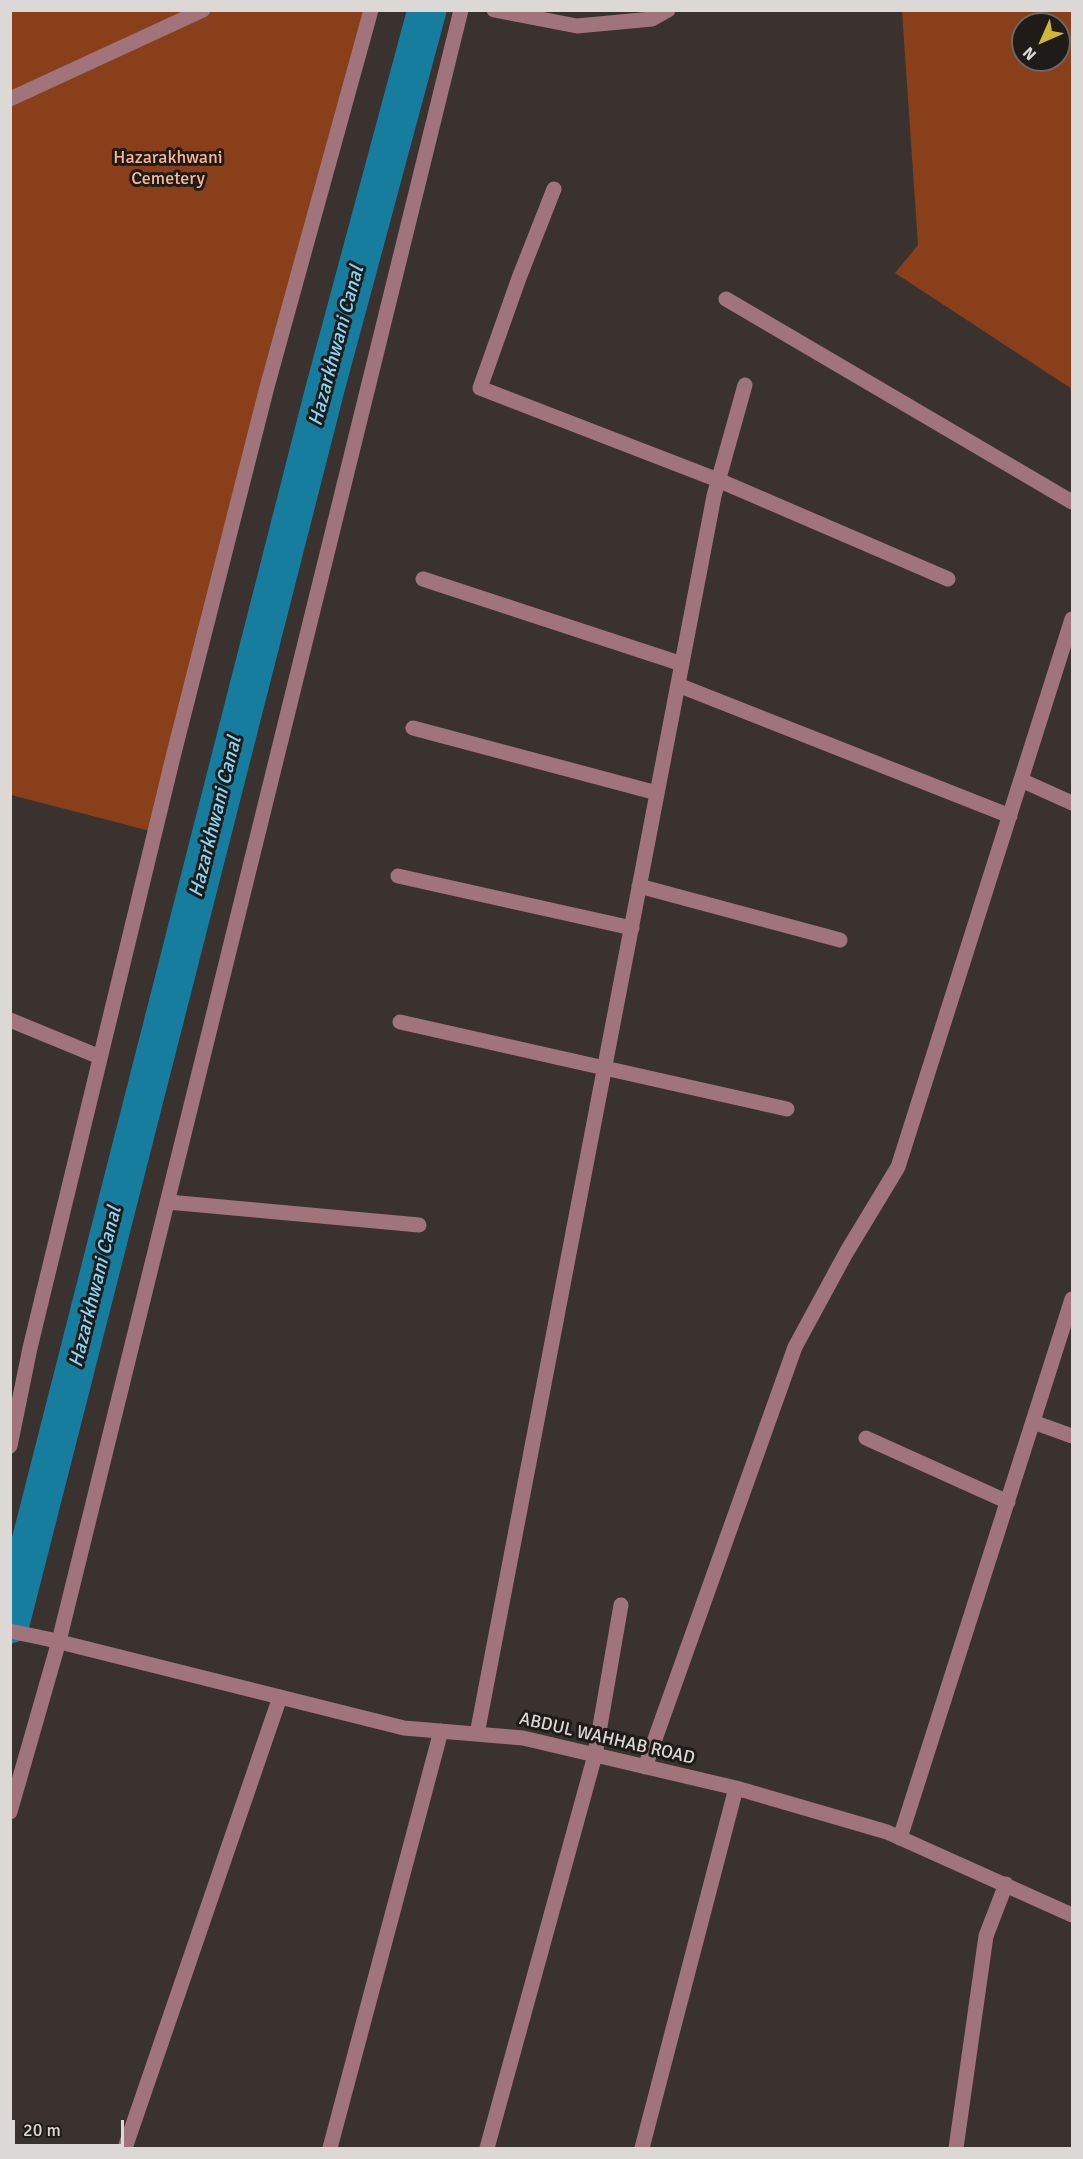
<!DOCTYPE html>
<style>
body{margin:0}
#map{position:relative;width:1083px;height:2159px;overflow:hidden;background:#39322f;font-family:Signika,sans-serif}
canvas{display:block}
.frame{position:absolute;inset:0;border:12px solid #dcd8d5;pointer-events:none}
.north{position:absolute;left:1011px;top:12px;width:60px;height:60px;box-sizing:border-box;background:#1e1b19;border:2px solid #6a6764;border-radius:50%;rotate:225deg;font-size:16px;font-weight:700;line-height:24px;text-align:center;color:#dcd8d5}
.north::after{content:'';display:block;margin:auto;width:21px;height:27px;background:#d0b837;clip-path:polygon(50% 0,100% 100%,50% 72%,0 100%)}
.scale{position:absolute;left:12px;top:2120px;width:112px;height:27px;box-sizing:border-box;border:3px solid #dcd8d5;border-top:0;padding-left:8px;font-size:18px;line-height:21px;white-space:nowrap;color:#dcd8d5;-webkit-text-stroke:4px #1e1b19;paint-order:stroke}
</style>
<div id="map">
<canvas width="1083" height="2159"></canvas>
<div class="frame"></div>
<div class="north">N</div>
<div class="scale">20 m</div>
</div>
<script>
const c = document.querySelector('canvas').getContext('2d');
c.lineJoin = 'round';
function fillPath(path, color) { c.fillStyle = color; c.fill(path, 'evenodd'); }
const toPath = rows => new Path2D(rows.map(r => 'M' + r).join(''));
function trace(path, color, width, dash) { c.strokeStyle = color; c.lineWidth = width; c.lineCap = dash ? 'butt' : 'round'; c.setLineDash(dash || []); c.stroke(path); }
function label(font, color, halo, rows, align = 'center') {
  c.font = font + ' Signika,sans-serif'; c.lineWidth = 6; c.setLineDash([]); c.textBaseline = 'middle'; c.strokeStyle = halo; c.fillStyle = color; for (const [text, x, y, turn = 0] of rows) {
    c.save(); c.translate(x, y); c.rotate((+turn || 0) * Math.PI / 180); c.textAlign = isNaN(turn) ? turn : align; if (halo) c.strokeText(text, 0, 0); c.fillText(text, 0, 0); c.restore();
  }
}
const green = toPath([
 [10,11,372,11,154,832,11,795],
 [902,11,1072,11,1072,389,895,273,918,245],
 [1023,24,1059,24,1059,60,1023,60]
]);
const canal = toPath([
 [10,1624,325,389,427,10]
]);
const minor = toPath([
 [494,10,577,26,652,19,668,10],
 [10,99,203,10],
 [554,189,519,278,480,388,718,480,948,579],
 [726,299,1072,502],
 [423,579,682,664],
 [678,685,1010,816],
 [413,728,657,793],
 [1021,780,1072,803],
 [398,876,632,928],
 [639,886,840,940],
 [10,1020,100,1057],
 [400,1022,787,1109],
 [168,1202,419,1225],
 [1033,1422,1072,1436],
 [866,1438,1008,1502],
 [10,1446,30,1348,174,753,267,387,371,10],
 [10,1631,48,1639,404,1728,523,1738,736,1788,887,1832,1072,1915],
 [477,1734,714,496,745,385],
 [645,1767,795,1347,846,1253,898,1167,1072,619],
 [10,1812,59,1641,461,10],
 [900,1838,1072,1299],
 [125,2148,280,1697],
 [330,2148,441,1731],
 [487,2148,595,1755,621,1605],
 [642,2148,736,1788],
 [956,2148,986,1936,1006,1884]
]);
const parkNames = [
 ["Hazarakhwani",168,158],
 ["Cemetery",168,179]
];
const streetNames = [
 ["ABDUL WAHHAB ROAD",607,1739,13]
];
const waterNames = [
 ["Hazarkhwani Canal",337,346,-75],
 ["Hazarkhwani Canal",216,817,-76],
 ["Hazarkhwani Canal",96,1287,-76]
];
fillPath(green, '#883f1a');
trace(canal, '#167d9f', 39);
trace(minor, '#a0747a', 15);
label('18px', '#fcb595', '#1e1b19', parkNames);
label('18px', '#dcd8d5', '#1e1b19', streetNames);
label('italic 20px', '#85d7fa', '#1e1b19', waterNames);
</script>
